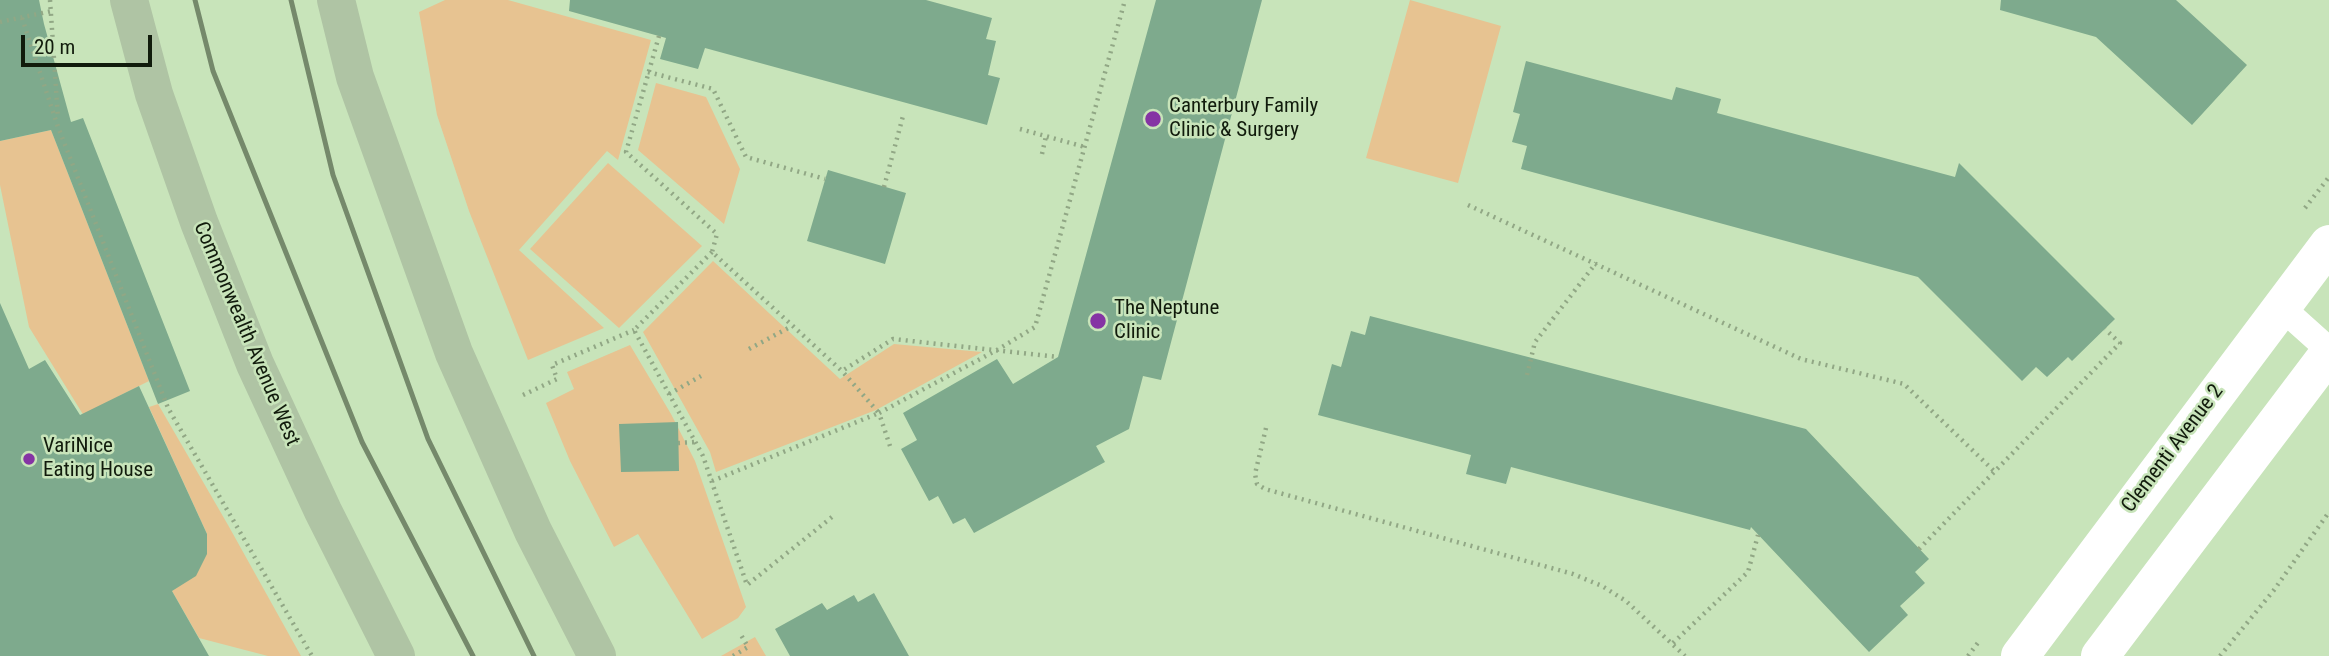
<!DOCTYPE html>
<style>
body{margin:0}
#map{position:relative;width:2329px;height:656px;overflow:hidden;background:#c8e4ba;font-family:"Roboto Condensed",sans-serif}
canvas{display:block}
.scale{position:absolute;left:21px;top:35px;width:131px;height:32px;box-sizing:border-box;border:4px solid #111b0c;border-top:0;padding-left:9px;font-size:21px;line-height:24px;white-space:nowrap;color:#111b0c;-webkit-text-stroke:5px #c8e4ba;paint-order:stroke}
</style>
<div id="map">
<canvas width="2329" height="656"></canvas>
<div class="scale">20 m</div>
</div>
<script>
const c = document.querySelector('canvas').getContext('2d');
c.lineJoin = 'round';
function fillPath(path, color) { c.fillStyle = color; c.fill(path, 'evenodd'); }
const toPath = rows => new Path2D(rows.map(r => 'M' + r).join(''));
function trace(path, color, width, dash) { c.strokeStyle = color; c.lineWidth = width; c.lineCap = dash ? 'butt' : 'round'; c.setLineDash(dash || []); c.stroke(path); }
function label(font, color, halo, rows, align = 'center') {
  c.font = font + ' "Roboto Condensed",sans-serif'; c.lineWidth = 5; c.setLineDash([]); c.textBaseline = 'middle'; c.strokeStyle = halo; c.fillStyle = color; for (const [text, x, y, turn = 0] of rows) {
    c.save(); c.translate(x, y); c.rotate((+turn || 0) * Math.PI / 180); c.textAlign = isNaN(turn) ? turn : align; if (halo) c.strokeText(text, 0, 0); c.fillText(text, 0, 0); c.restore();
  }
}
const green = toPath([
 [445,0,508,0,651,40,618,160,607,151,519,250,604,328,528,360,469,211,437,115,419,12],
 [1410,0,1501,26,1458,183,1366,158],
 [656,83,706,97,740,169,724,224,638,150],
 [51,130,149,381,119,396,134,497,29,327,0,185,0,141],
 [608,163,702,246,619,328,530,249],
 [713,261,840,379,894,344,982,352,876,410,716,472,710,452,643,332],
 [630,345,671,414,695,461,746,607,738,618,702,639,638,534,614,547,570,461,546,403,574,389,567,372],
 [158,404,228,525,301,656,268,656,199,638,172,591,207,534,149,407],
 [755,637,766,656,721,656]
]);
const building = toPath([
 [0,0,39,0,44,24,71,122,83,118,190,391,158,404,51,130,0,141],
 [570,0,926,0,992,18,986,39,996,41,988,75,1000,78,987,125,705,48,698,69,660,59,666,38,569,11],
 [1156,0,1262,0,1161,380,1143,376,1129,429,1096,446,1105,462,974,533,965,518,953,524,938,496,929,501,901,449,917,440,903,413,997,359,1013,384,1058,357],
 [2001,0,2176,0,2247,65,2192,125,2096,37,2000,10],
 [1526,61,1672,100,1676,87,1721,99,1717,113,1955,177,1959,163,2115,319,2072,361,2068,357,2047,377,2036,367,2022,381,1918,277,1521,169,1527,146,1512,142,1520,114,1513,112],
 [828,170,906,193,885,264,807,241],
 [0,303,29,369,45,360,80,415,139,386,207,534,207,554,196,576,172,591,209,656,0,656],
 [1370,316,1806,429,1929,559,1915,572,1925,583,1900,606,1908,615,1869,652,1751,527,1750,530,1511,467,1506,484,1466,474,1471,455,1318,415,1332,364,1341,367,1351,331,1365,335],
 [678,422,679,471,621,472,619,424],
 [874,593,909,656,790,656,775,629,822,603,827,610,854,595,858,602]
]);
const path = toPath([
 [50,0,58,118],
 [22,18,58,127,168,408,312,656],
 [0,22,52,11],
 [659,36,626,152,717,234,712,252,842,371,893,339,1058,357],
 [648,72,713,89,746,157,825,179],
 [1020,129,1085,147],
 [1042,154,1046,136],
 [884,187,903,116],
 [1468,205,1801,359,1904,384,1995,472],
 [2305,208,2329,177],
 [712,252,634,330,703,456,747,585,832,517],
 [749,349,792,326],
 [1527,375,1535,342,1596,263],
 [669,394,701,376],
 [523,395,557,379,552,365,634,330],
 [1266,428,1255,474,1257,484,1265,489,1573,574,1602,586,1626,601,1685,656],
 [678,443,696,442],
 [890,446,879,413,997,350,1035,327,1125,0],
 [712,481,879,413,842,371],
 [1919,549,2120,343,2105,329],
 [1673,643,1748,572,1758,535],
 [733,656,748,647,741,635],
 [1968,656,1980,640],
 [2220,656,2274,590,2329,512]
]);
const service = toPath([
 [2281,307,2329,350]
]);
const secondary = toPath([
 [2020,656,2329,244],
 [2100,656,2329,353]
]);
const primary = toPath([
 [129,0,154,94,199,222,255,364,323,511,396,656],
 [336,0,355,77,454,353,533,531,597,656]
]);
const rail = toPath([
 [195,0,213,71,362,442,473,656],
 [291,0,333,175,428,439,534,656]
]);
const markers = [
 [1153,119,9,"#8534a4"],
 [1098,321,9,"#8534a4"],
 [29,459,7,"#8534a4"]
];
const poiNames = [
 ["Canterbury Family",1169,107],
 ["Clinic & Surgery",1169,131],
 ["The Neptune",1114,309],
 ["Clinic",1114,333],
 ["VariNice",43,447],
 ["Eating House",43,471]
];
const streetNames = [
 ["Commonwealth Avenue West",246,334,67],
 ["Clementi Avenue 2",2173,449,-53]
];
fillPath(green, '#e7c391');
fillPath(building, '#7eaa8d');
trace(path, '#91a785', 4.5, [2, 5]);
trace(service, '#fff', 26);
trace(secondary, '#fff', 38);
trace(primary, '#afc4a4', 38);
trace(rail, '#75896b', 5);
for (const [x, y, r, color] of markers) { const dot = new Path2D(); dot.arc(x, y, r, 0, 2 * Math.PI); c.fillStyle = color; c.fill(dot); trace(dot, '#c8e4ba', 2.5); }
label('21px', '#111b0c', '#c8e4ba', poiNames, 'left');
label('21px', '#111b0c', '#c8e4ba', streetNames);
</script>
